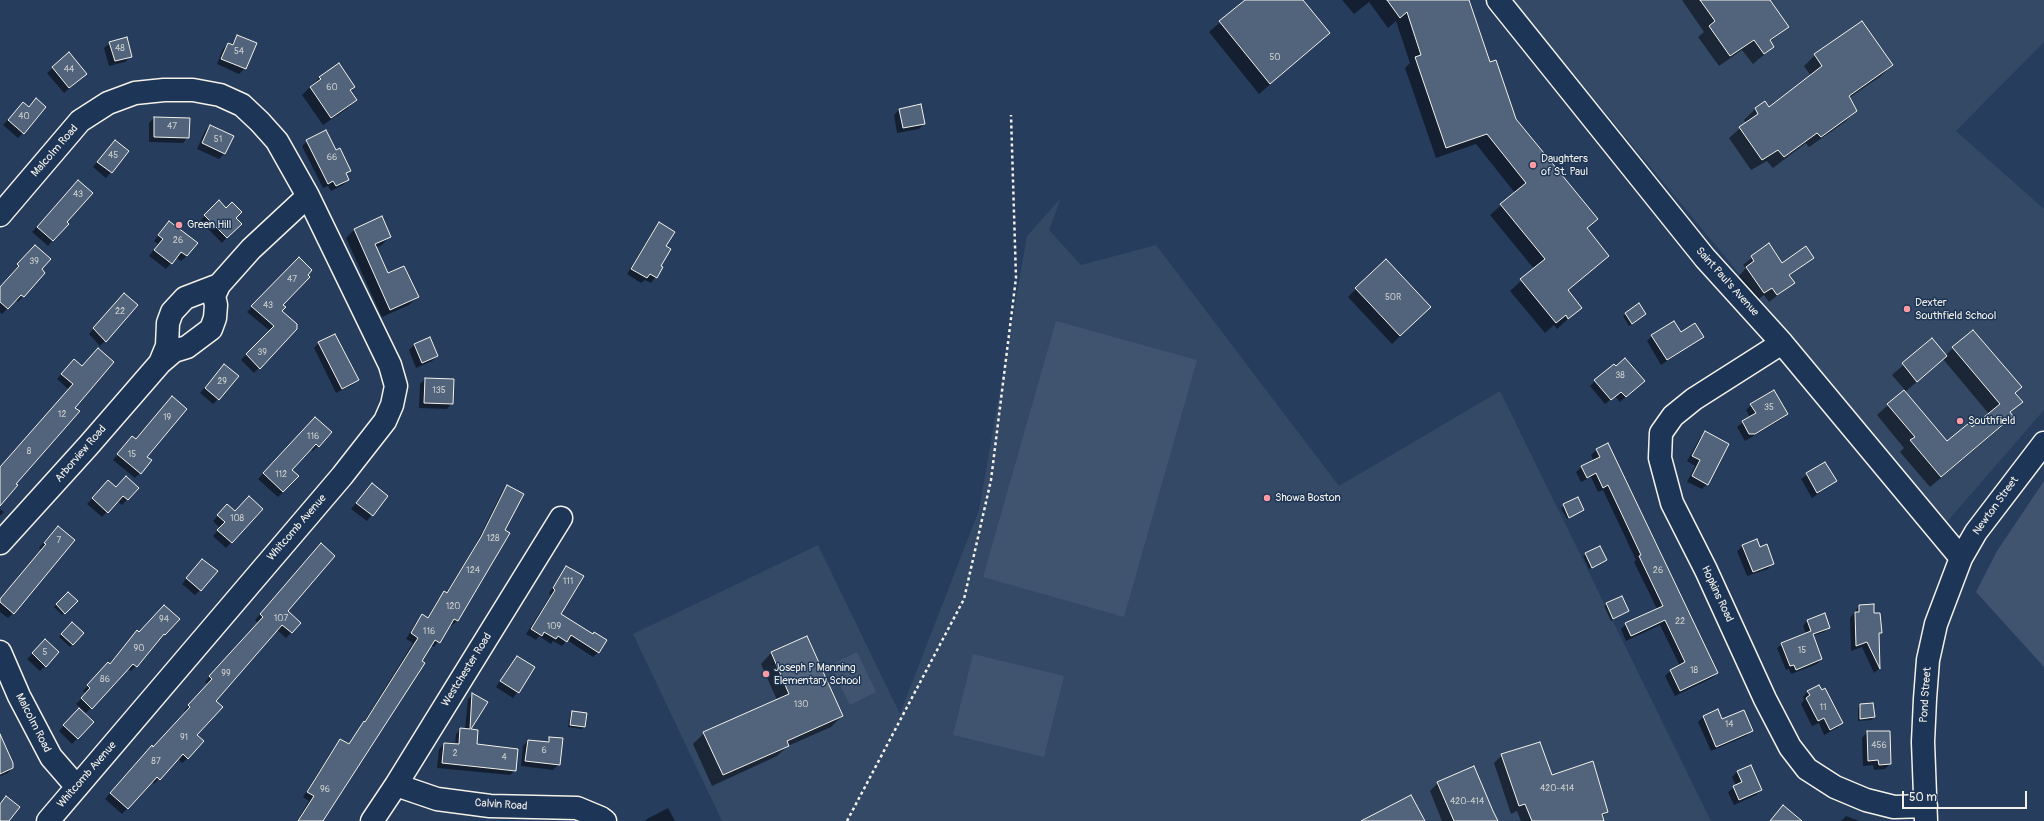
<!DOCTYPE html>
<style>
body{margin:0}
#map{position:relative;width:2044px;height:821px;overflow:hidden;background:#263d5d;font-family:Pangolin,sans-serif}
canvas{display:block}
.scale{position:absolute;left:1902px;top:791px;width:125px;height:18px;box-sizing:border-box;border:2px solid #f4f1e8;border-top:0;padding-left:5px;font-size:12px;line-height:14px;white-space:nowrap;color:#f4f1e8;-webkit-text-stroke:3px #1d3557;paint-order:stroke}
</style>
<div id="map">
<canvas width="2044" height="821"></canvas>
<div class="scale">50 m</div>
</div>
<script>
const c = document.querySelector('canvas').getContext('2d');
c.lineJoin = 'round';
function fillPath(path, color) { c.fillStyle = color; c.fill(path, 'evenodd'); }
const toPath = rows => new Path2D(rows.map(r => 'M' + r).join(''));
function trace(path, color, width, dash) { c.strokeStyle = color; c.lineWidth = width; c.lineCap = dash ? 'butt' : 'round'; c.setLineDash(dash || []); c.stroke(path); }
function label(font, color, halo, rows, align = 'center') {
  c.font = font + ' Pangolin,sans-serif'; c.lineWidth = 3; c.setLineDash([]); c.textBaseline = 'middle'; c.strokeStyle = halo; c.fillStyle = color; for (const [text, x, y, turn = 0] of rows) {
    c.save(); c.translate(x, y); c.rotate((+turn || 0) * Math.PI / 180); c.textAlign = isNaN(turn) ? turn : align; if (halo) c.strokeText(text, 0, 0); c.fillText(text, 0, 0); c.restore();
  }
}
const built = toPath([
 [1512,0,2044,0,2044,42,1956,131,2044,209,2044,410,1946,523],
 [1061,198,1049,230,1081,265,1156,245,1339,486,1500,391,1711,821,722,821,633,634,818,545,900,714,979,510,1027,236]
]);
const green = toPath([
 [1056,321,1197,360,1124,617,983,577],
 [2044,481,2044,667,1976,592,1997,551],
 [857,652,876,692,850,705,830,665],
 [973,654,1064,676,1044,757,953,735]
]);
const shadow = toPath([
 [1246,0,1302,0,1318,43,1259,94,1209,32],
 [1342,0,1468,0,1490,63,1516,119,1597,219,1586,229,1608,256,1567,291,1581,307,1557,329,1554,325,1545,333,1510,291,1534,269,1490,215,1515,193,1476,144,1436,158,1405,68,1410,63,1396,21,1388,28,1369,2,1354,14],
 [1682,0,1768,0,1787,27,1770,42,1773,47,1753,64,1742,50,1719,66,1698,37,1704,32],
 [238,36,245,68,239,74,217,64,223,49,228,44,231,45],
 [110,43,131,56,125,62,109,66,104,48],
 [69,54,86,74,64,93,47,73],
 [1815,55,1892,65,1881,76,1849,98,1856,111,1845,122,1809,147,1806,143,1773,168,1767,161,1751,170,1729,138,1746,123,1744,120,1755,109,1765,102,1769,108,1811,76,1804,66],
 [320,77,349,91,356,100,348,108,323,125,302,95],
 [18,109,23,133,18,138,3,125],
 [899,110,924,124,919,129,897,133,894,115],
 [154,118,188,137,183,143,149,142,149,123],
 [210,126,232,136,224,154,219,159,197,149,205,131],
 [115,141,128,151,106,178,93,167],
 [307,141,336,151,350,170,346,175,348,180,343,185,331,191,328,186,323,188,302,146],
 [73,187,66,222,48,246,32,232],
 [219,202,240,224,222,243,200,221],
 [659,223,665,247,659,266,662,268,651,283,645,280,641,283,627,274,654,229],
 [164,228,187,256,181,261,176,257,166,269,149,256,158,244,154,241],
 [354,230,390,236,382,245,375,248,387,274,417,297,409,305,382,317,346,238],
 [1768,245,1782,264,1813,258,1789,276,1794,283,1769,302,1764,295,1756,301,1739,276,1746,268,1743,265],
 [30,251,40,269,23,296,18,302,16,300,2,314,0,312,0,288],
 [299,259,281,311,298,327,254,373,241,360,270,331,247,312],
 [1356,289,1422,315,1392,344,1348,297],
 [118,299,105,341,100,346,89,334],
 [1639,305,1645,314,1629,326,1623,316],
 [1681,333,1703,337,1661,365,1647,341,1652,336],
 [430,338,437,356,432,361,416,368,409,350,414,345],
 [1932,340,1945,356,1953,348,2014,393,2021,402,2010,413,2012,416,2001,427,1930,487,1900,452,1904,448,1877,415,1905,390,1892,375],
 [1943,359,1989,414,1972,429,1947,443,1905,392],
 [319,343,357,380,352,385,336,393,314,348],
 [74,361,74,408,0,504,0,469,69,390,57,379],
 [219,371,218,399,213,404,200,393],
 [425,379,452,403,447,409,419,408,420,384],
 [1595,381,1638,386,1620,402,1615,396,1605,404,1590,386],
 [1751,405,1787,414,1782,419,1745,441,1737,427,1750,417,1746,410],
 [310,424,330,433,313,451,310,449,291,470,283,492,278,497,258,479],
 [1705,432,1707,484,1702,489,1687,482,1695,466,1687,461,1700,438],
 [127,443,140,473,135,478,113,460],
 [1596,450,1717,673,1712,678,1675,696,1665,676,1670,671,1680,666,1660,625,1626,641,1621,629,1626,624,1657,609,1634,562,1636,560,1603,490,1598,492,1591,477,1581,482,1576,472,1582,467,1594,461,1591,455],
 [1825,463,1836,481,1812,498,1801,479],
 [372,484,387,496,367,521,351,509],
 [508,486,504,531,508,533,457,621,451,626,450,625,434,647,430,645,322,821,297,821,309,801,303,797,335,746,340,740,348,745,364,722,413,643,406,639,417,621,423,616,427,618,439,598,446,593,476,544,502,492],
 [103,487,116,488,138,488,122,505,117,501,102,517,87,504],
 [1577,499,1583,510,1567,519,1561,508],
 [0,509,4,512,0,516],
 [262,509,226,548,213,536,220,528,213,521,222,511,235,512],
 [53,532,13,613,8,618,0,612,0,599,41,550,39,548],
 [1743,546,1773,563,1768,569,1747,576,1737,551],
 [1600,547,1606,560,1589,569,1583,556],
 [316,550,286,611,300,623,286,638,276,629,214,701,196,735,188,758,182,763,178,759,154,784,152,782,122,814,105,799,146,752,153,748,185,712,184,711,208,685,205,682,258,623,255,620],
 [197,565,200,590,195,595,182,584],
 [567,567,559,614,592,635,594,633,598,652,593,657,567,640,562,646,553,641,551,644,539,636,536,640,526,634,551,595,549,593],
 [68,593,76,601,62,615,54,607],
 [1621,597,1628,611,1611,621,1604,606],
 [1859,606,1873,614,1881,632,1878,635,1879,669,1874,673,1862,647,1851,651,1850,618],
 [179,619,158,639,136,666,131,671,127,669,86,713,76,704,86,694,83,691,109,664,132,637],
 [1807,621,1829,627,1824,632,1812,636,1821,659,1817,664,1791,674,1789,669,1786,670,1777,648,1782,644,1806,634,1803,626],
 [72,623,82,633,70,647,59,637],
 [807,638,842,716,831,727,788,746,777,756,712,786,693,744,704,733,777,700,761,664,771,653],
 [40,646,45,666,40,671,27,659],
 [517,657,534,668,513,698,496,687],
 [1808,691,1842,723,1837,728,1824,735,1819,723,1812,726,1801,704,1804,700,1803,697],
 [473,694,486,703,470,730,476,745,515,770,510,775,437,768,439,749,444,744,455,745,456,734,461,729,465,729,468,699],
 [1873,704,1874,717,1871,720,1858,721,1858,708,1860,705],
 [572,712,584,727,582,729,568,727,570,715],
 [74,715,92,722,72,744,59,731],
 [1703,717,1722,721,1752,730,1746,736,1711,751,1698,722],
 [1867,732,1889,732,1890,764,1885,769,1874,770,1873,765,1863,766,1862,738],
 [550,738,559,764,553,770,521,766,523,746,528,741,545,743],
 [0,743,6,750,13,767,8,773,0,776],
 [1502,755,1551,776,1607,812,1602,817,1603,821,1521,821,1517,811,1511,814,1494,763],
 [1751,766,1761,790,1756,795,1734,805,1728,792,1736,786,1732,777,1737,772],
 [1438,783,1497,821,1442,821,1430,791],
 [668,808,675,821,645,821,647,819],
 [1846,816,1859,821,1841,821]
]);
const building = toPath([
 [1245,0,1303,0,1330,33,1270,84,1219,21,1245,0],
 [1387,0,1469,0,1490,62,1496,60,1516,119,1598,219,1587,228,1609,256,1568,290,1582,308,1568,319,1566,315,1556,323,1520,279,1545,259,1500,204,1526,183,1487,134,1446,148,1415,57,1421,55,1407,12,1400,18,1387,0],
 [1700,0,1770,0,1789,27,1770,40,1774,47,1764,54,1754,40,1730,56,1709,26,1715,21,1700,0],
 [1862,21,1893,65,1849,96,1857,111,1821,137,1817,133,1784,157,1778,150,1762,160,1739,127,1758,114,1755,108,1765,101,1769,107,1822,66,1814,54,1862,21],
 [237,35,257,43,246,69,221,59,228,43,233,45,237,35],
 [127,37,132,57,115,61,109,42,127,37],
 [69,52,87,74,69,88,52,67,69,52],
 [339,63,355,87,350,90,357,100,331,118,310,87,321,79,319,77,339,63],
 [36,98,46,107,24,134,8,120,23,102,29,107,36,98],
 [921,104,925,124,903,128,899,109,921,104],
 [154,117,190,118,189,138,154,137,154,117],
 [210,125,234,136,225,154,202,143,210,125],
 [326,130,336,150,340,148,351,171,346,173,349,180,336,186,333,181,328,184,306,140,326,130],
 [115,140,129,151,112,173,97,162,115,140],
 [78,180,93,193,67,222,69,224,53,241,37,227,78,180],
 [219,200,226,208,232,202,242,212,236,218,242,224,227,238,204,215,219,200],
 [382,216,391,237,375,244,388,273,404,266,419,297,390,310,354,229,382,216],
 [169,221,198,243,187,256,181,252,172,264,154,250,163,239,158,235,169,221],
 [659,222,675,232,666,246,671,249,661,266,663,267,657,278,650,274,647,278,631,269,659,222],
 [1769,243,1782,263,1806,246,1814,258,1789,275,1795,283,1777,295,1772,288,1764,293,1746,267,1754,261,1751,256,1769,243],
 [35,245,51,259,42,269,45,273,24,297,21,295,8,309,0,302,0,287,19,266,17,264,35,245],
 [299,257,312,270,308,275,310,277,283,305,286,307,282,311,297,324,297,329,260,369,246,354,274,326,251,306,299,257],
 [1386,259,1431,307,1400,336,1355,288,1386,259],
 [124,293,138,305,106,342,93,328,124,293],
 [1639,303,1646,314,1632,324,1625,313,1639,303],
 [1674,321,1681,332,1695,323,1704,337,1667,360,1651,335,1674,321],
 [1973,330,2022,387,2015,393,2023,402,2010,412,2013,416,1941,477,1910,440,1915,437,1887,404,1904,390,1947,441,1969,423,1972,427,2000,404,1952,347,1973,330],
 [335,334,359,380,342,389,318,342,335,334],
 [430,337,438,356,422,363,414,344,430,337],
 [1932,338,1947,356,1917,382,1902,363,1932,338],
 [98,348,114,362,75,408,80,411,16,484,18,485,0,506,0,467,73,384,61,374,74,359,82,366,98,348],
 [1625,358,1645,381,1626,397,1621,392,1611,400,1594,380,1614,364,1616,366,1625,358],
 [224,364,239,376,219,400,205,388,224,364],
 [425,378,454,379,453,404,424,403,425,378],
 [1774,390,1788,414,1755,434,1749,434,1742,421,1756,413,1750,404,1774,390],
 [172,396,187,409,147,457,152,460,141,474,117,454,132,436,136,439,172,396],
 [315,417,332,432,319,447,316,444,292,470,299,476,283,492,263,473,315,417],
 [1705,431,1729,444,1708,485,1692,476,1700,460,1692,456,1705,431],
 [1608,443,1718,673,1680,691,1670,670,1685,662,1665,620,1631,636,1625,623,1663,606,1639,556,1641,555,1608,485,1603,488,1596,473,1587,478,1581,466,1600,457,1596,449,1608,443],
 [1825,462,1837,481,1817,493,1806,473,1825,462],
 [126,476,139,488,128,500,123,496,108,513,92,498,108,480,116,487,126,476],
 [372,483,388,496,373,516,356,503,372,483],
 [507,485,524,494,505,530,510,533,458,621,454,619,440,643,435,640,422,661,425,663,323,821,298,821,314,796,307,792,319,773,340,739,349,744,364,721,365,722,418,638,411,633,422,614,428,618,444,591,447,593,481,537,507,485],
 [249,496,263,509,232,543,217,530,225,522,217,515,227,504,235,511,249,496],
 [1578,497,1584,510,1569,518,1563,504,1578,497],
 [58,526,75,540,14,614,0,602,0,599,46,544,44,543,58,526],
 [1757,539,1760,547,1767,544,1774,564,1753,572,1742,545,1757,539],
 [321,543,335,556,288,611,301,623,292,633,282,625,216,701,223,707,197,735,204,741,188,759,183,754,160,780,157,777,128,809,110,793,152,745,153,747,190,707,188,705,212,679,209,676,263,617,260,614,321,543],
 [1600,546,1607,560,1592,568,1585,553,1600,546],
 [202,559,218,571,201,591,186,578,202,559],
 [566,566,584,576,561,614,593,634,594,632,607,640,599,653,571,635,567,642,558,636,556,639,544,632,542,636,531,629,555,590,553,588,566,566],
 [68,592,78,601,65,614,56,604,68,592],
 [1622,596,1629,611,1613,619,1606,603,1622,596],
 [1874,604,1874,613,1880,613,1882,633,1879,633,1880,669,1867,642,1856,646,1855,612,1859,612,1859,605,1874,604],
 [164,605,180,619,165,635,164,634,137,667,133,664,92,709,81,698,90,688,87,685,108,662,110,664,137,630,139,632,164,605],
 [1825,613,1830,628,1813,634,1822,659,1796,670,1794,665,1790,666,1781,643,1811,631,1807,620,1825,613],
 [72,622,84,633,73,645,61,634,72,622],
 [807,636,843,716,787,741,789,746,723,775,703,732,789,694,771,652,807,636],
 [45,639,59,652,46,667,32,653,45,639],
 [517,656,535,667,519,693,500,681,517,656],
 [1819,685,1822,690,1825,688,1843,723,1830,730,1824,718,1818,721,1806,698,1810,695,1807,691,1819,685],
 [472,693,488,702,471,729,478,730,477,744,518,749,516,771,442,763,444,743,459,744,460,728,470,729,472,693],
 [1873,703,1875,717,1860,719,1860,704,1873,703],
 [79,708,94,722,78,739,63,725,79,708],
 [1718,709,1722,719,1744,710,1753,731,1716,747,1703,716,1718,709],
 [572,711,587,713,585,727,570,725,572,711],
 [1867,731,1890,731,1891,764,1879,765,1878,760,1868,761,1867,731],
 [0,734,13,763,13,768,0,774,0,734],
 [549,737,563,738,560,765,525,761,528,740,549,742,549,737],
 [1540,742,1552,775,1593,761,1608,812,1602,814,1604,821,1532,821,1525,804,1519,806,1501,754,1540,742],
 [1751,765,1762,790,1739,800,1733,786,1742,782,1737,771,1751,765],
 [1474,766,1493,811,1498,821,1454,821,1437,782,1474,766],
 [1411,795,1425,821,1361,821,1411,795],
 [6,796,20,807,9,821,0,821,0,804,6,796],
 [1783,805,1802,821,1770,821,1783,805]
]);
const path = toPath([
 [847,821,964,599,991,480,1016,278,1011,115]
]);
const minor = toPath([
 [1498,0,1705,258,1782,343,1961,558],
 [0,215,80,121,108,103,135,93,164,90,193,90,220,95,242,105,260,122,277,141,308,196,390,365,396,386,392,405,385,421,342,476,48,821],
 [1782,343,1694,399,1673,416,1661,433,1660,458,1672,503,1706,570,1765,699,1790,747,1807,769,1835,787,1866,800,1894,807,1926,806],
 [160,363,174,351,187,347,211,329,215,318,216,305,214,296,219,285],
 [0,543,88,446,160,363,167,346,168,323,172,312,185,298,219,285,251,249,308,196],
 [0,652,19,696,51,757,77,787],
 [396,785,437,799,490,806,577,808,601,818,605,821],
 [372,821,396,785,561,518],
 [1926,821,1923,742,1925,699,1928,660,1936,624,1961,558,1976,532,2044,443]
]);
const markers = [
 [1533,165,4,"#ff9aa2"],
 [179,225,4,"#ff9aa2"],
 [1907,309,4,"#ff9aa2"],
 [1960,421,4,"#ff9aa2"],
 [1267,498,4,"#ff9aa2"],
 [766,674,4,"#ff9aa2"]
];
const numberNames = [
 ["48",120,49],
 ["54",239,52],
 ["50",1275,58],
 ["44",69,70],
 ["60",332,88],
 ["40",24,117],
 ["47",172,127],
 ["51",218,140],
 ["45",113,156],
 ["66",332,158],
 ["43",78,195],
 ["26",178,241],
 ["39",34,262],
 ["47",292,280],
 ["50R",1393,298],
 ["43",268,306],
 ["22",120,312],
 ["39",262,353],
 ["38",1620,376],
 ["29",222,382],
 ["135",439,391],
 ["35",1769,408],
 ["12",62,415],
 ["19",167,418],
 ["116",313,437],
 ["8",29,452],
 ["15",132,455],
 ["112",281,475],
 ["108",237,519],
 ["128",493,539],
 ["7",59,541],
 ["124",473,571],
 ["26",1658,571],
 ["111",568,582],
 ["120",453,607],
 ["107",281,619],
 ["94",164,620],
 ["22",1680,622],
 ["109",554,627],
 ["116",429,632],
 ["90",139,649],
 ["15",1802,651],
 ["5",45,653],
 ["18",1694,671],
 ["99",226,674],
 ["86",105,680],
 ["130",801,705],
 ["11",1823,708],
 ["14",1729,725],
 ["91",184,738],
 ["456",1879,746],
 ["6",544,751],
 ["2",455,754],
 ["4",504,758],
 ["87",156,762],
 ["420-414",1557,789],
 ["96",325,790],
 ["420-414",1467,802]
];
const streetNames = [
 ["Malcolm Road",55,151,-49],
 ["Saint Paul's Avenue",1727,282,48],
 ["Arborview Road",81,454,-49],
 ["Newton Street",1996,506,-54],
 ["Whitcomb Avenue",297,528,-49],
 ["Hopkins Road",1717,594,65],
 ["Westchester Road",467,670,-58],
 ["Pond Street",1926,695,-86],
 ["Malcolm Road",33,723,63],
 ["Whitcomb Avenue",87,775,-49],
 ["Calvin Road",501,805,4]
];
const poiNames = [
 ["Daughters",1541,159],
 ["of St. Paul",1541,172],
 ["Green Hill",187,225],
 ["Dexter",1915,303],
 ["Southfield School",1915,316],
 ["Southfield",1968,421],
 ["Showa Boston",1275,498],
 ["Joseph P Manning",774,668],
 ["Elementary School",774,681]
];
fillPath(built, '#334966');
fillPath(green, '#40546f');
fillPath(shadow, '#0007');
fillPath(building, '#52647b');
trace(building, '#f4f1e8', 1);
trace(minor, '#f4f1e8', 25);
trace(path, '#f4f1e8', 2.5, [3, 3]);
trace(minor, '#1d3557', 22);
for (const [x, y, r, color] of markers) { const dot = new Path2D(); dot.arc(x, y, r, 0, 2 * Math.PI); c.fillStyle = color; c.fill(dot); trace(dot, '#1d3557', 1.5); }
label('9px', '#cccecd', null, numberNames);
label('11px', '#f4f1e8', '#1d3557', streetNames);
label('11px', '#f4f1e8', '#1d3557', poiNames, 'left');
</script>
